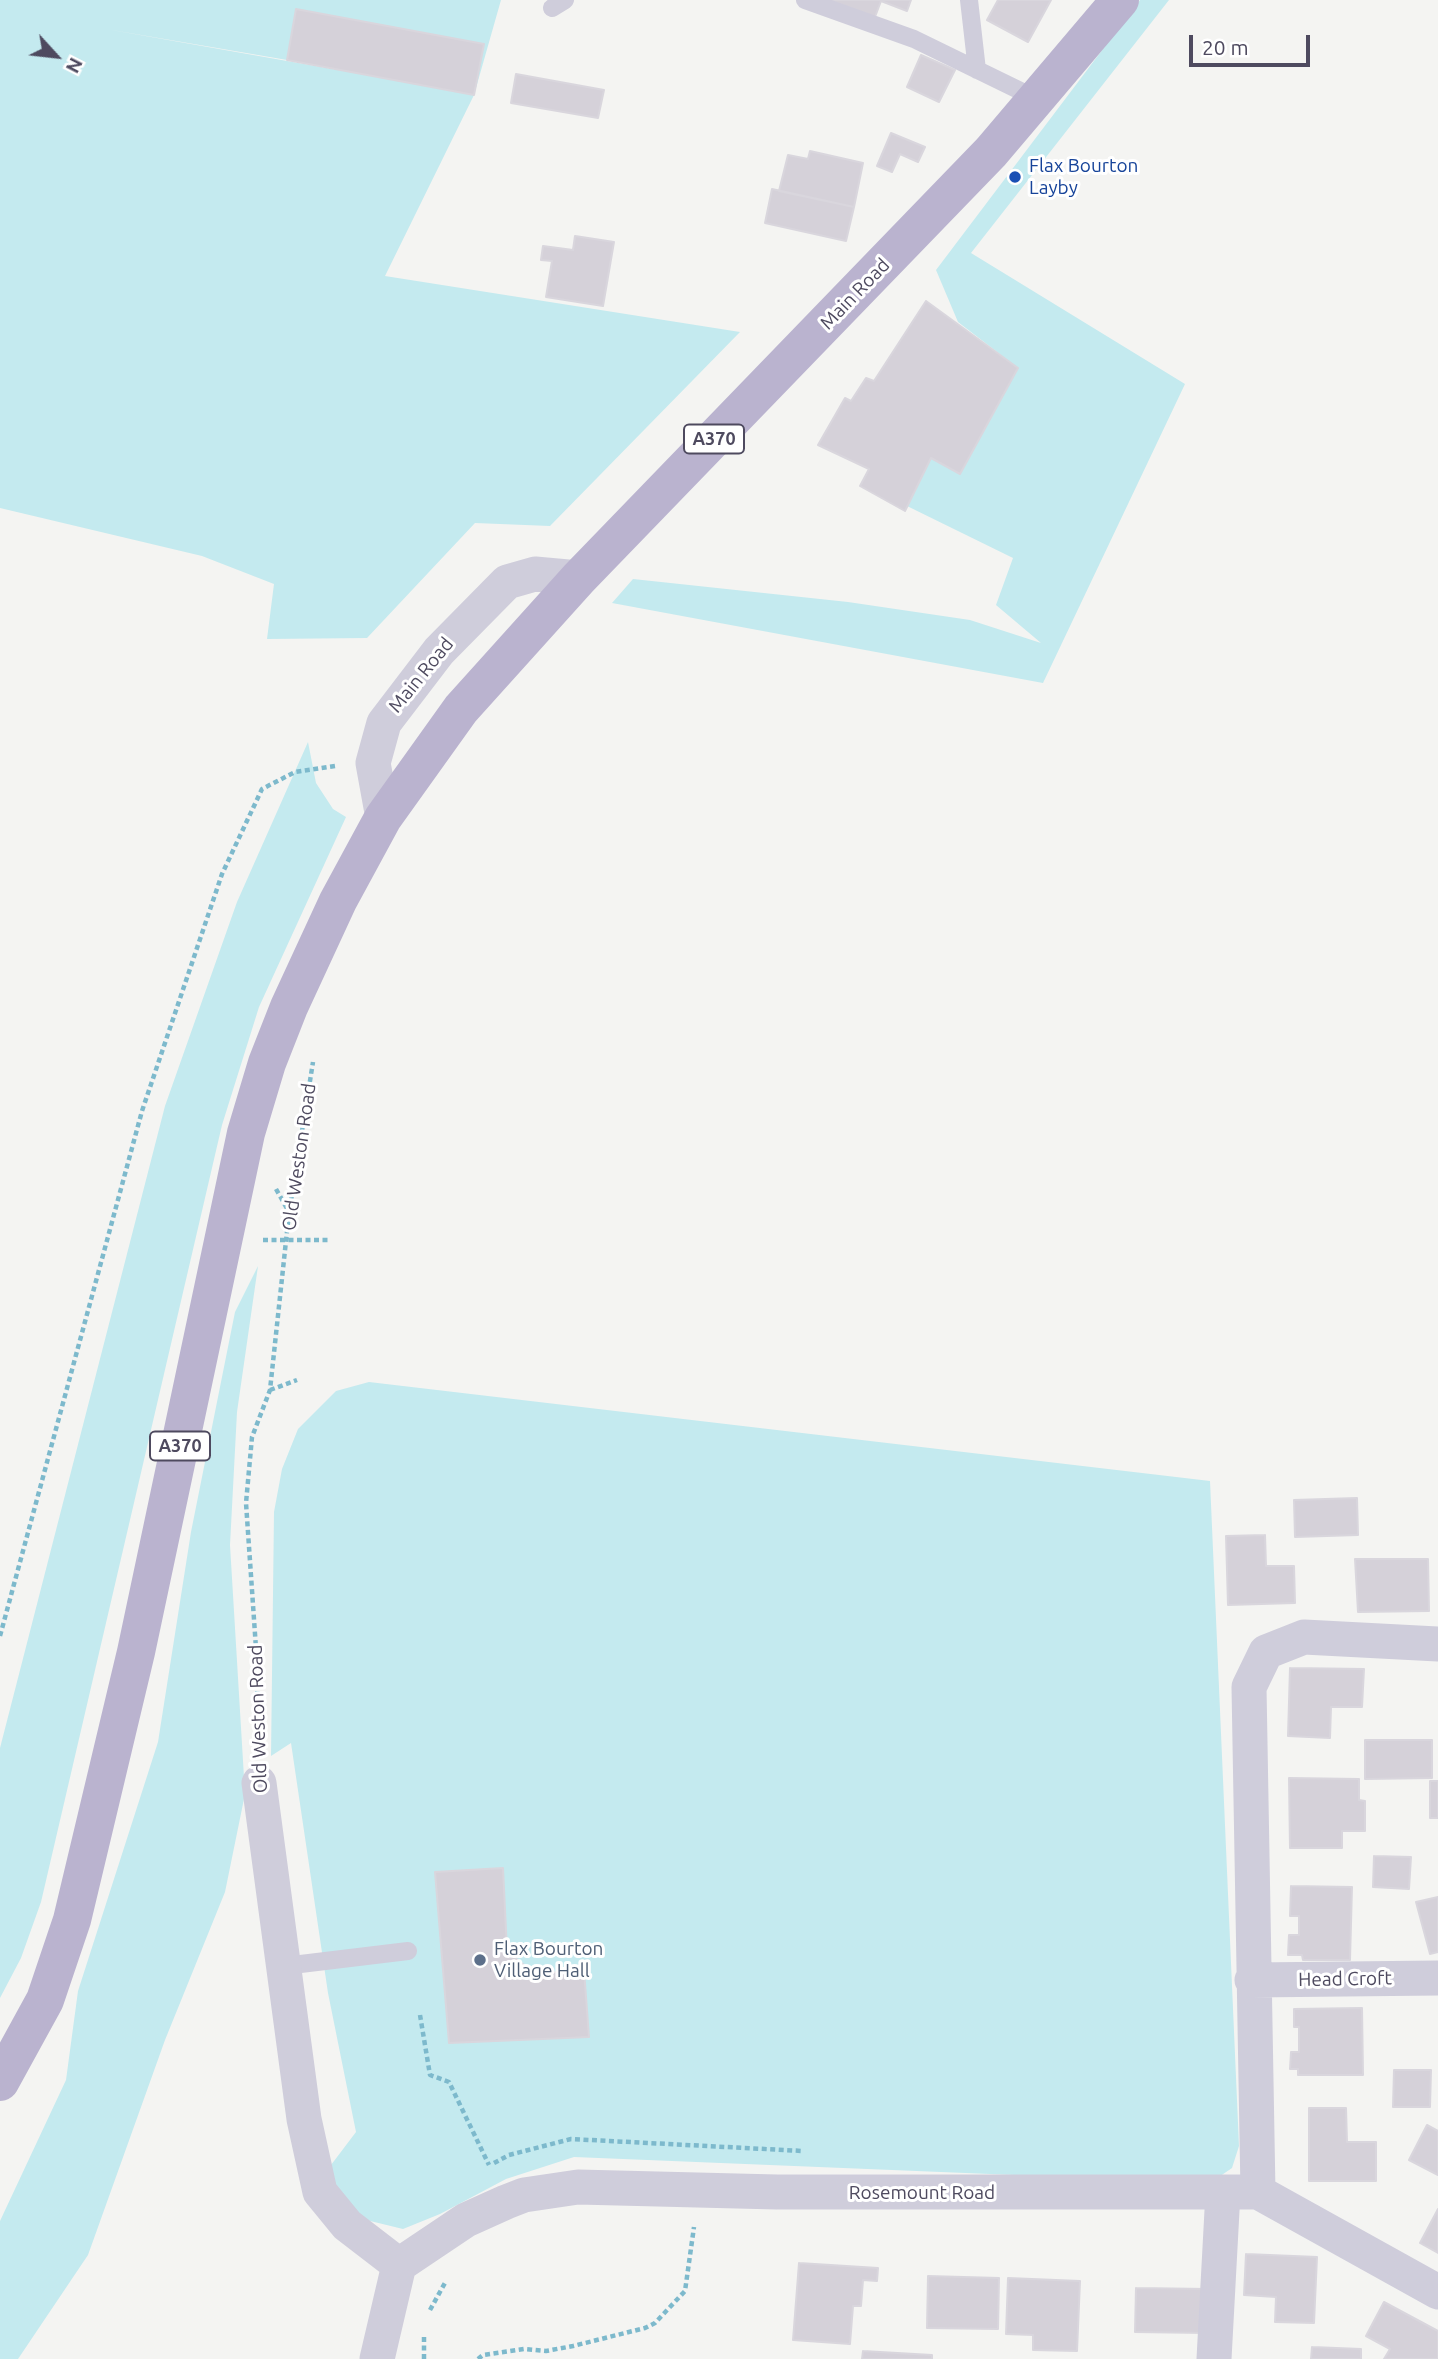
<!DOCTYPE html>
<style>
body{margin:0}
#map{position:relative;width:1438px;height:2359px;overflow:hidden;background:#f4f4f2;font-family:Ubuntu,sans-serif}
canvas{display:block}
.north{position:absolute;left:21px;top:21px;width:70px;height:70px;-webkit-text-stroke:5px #fff;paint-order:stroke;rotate:117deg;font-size:19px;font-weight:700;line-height:28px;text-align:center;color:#4e4a5f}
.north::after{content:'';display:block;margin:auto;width:24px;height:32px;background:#4e4a5f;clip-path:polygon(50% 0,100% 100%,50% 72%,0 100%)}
.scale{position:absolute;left:1189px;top:35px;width:121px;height:32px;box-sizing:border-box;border:4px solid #4e4a5f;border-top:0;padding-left:9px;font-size:21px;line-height:24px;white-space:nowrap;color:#4e4a5f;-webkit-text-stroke:5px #fff;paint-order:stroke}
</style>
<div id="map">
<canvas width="1438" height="2359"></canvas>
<div class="north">N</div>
<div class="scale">20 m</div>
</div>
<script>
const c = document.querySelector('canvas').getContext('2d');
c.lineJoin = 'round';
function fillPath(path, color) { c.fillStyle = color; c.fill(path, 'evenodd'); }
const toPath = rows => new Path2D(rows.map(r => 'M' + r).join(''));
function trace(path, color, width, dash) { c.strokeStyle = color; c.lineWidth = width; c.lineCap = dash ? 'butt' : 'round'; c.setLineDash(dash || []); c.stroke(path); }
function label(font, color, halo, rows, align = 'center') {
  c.font = font + ' Ubuntu,sans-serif'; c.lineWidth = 6; c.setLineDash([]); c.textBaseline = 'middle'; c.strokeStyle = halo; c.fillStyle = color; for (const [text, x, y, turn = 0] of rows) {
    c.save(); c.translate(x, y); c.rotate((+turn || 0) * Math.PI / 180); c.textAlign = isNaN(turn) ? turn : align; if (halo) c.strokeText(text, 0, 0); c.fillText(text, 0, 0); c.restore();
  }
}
const green = toPath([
 [0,0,501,0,474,95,385,276,740,332,550,526,475,523,367,638,267,639,274,584,202,556,0,508],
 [296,10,483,45,474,94,106,29,287,60],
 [1140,0,1169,0,971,253,1185,384,1043,683,612,603,633,579,848,602,970,620,1041,643,996,605,1013,558,907,506,931,458,960,473,1018,368,958,322,936,270],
 [308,742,316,783,333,809,346,817,259,1007,222,1125,41,1902,21,1958,0,1998,0,1748,165,1106,237,902],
 [258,1266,237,1412,230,1545,245,1794,225,1892,165,2040,88,2255,18,2359,0,2359,0,2221,66,2080,78,1991,158,1742,191,1532,235,1312],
 [369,1382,1210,1481,1239,2146,1232,2168,1210,2183,574,2157,506,2179,440,2214,403,2229,362,2219,337,2191,331,2165,356,2132,328,1993,291,1743,271,1756,274,1512,282,1469,298,1429,336,1391]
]);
const building = toPath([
 [828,0,911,0,907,11,881,1,875,17,828,0],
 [998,0,1051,0,1028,42,987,20,998,0],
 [296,9,484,44,474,95,287,60,296,9],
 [921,55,955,70,939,102,907,87,921,55],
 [516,74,604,90,598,118,511,103,516,74],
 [891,133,925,147,918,162,900,154,892,172,877,166,891,133],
 [810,151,863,163,854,207,779,191,788,155,808,159,810,151],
 [772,189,854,207,846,241,765,223,772,189],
 [575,236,614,242,603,306,546,297,552,261,541,260,543,246,573,250,575,236],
 [926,301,1018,368,960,474,931,458,905,511,860,486,869,469,818,445,845,398,851,401,866,378,874,381,926,301],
 [1357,1498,1358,1535,1295,1537,1294,1500,1357,1498],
 [1265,1535,1266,1566,1294,1566,1295,1603,1228,1605,1226,1536,1265,1535],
 [1355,1559,1428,1559,1429,1611,1358,1612,1355,1559],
 [1290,1668,1364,1669,1362,1707,1331,1707,1330,1738,1288,1736,1290,1668],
 [1365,1740,1432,1740,1432,1778,1365,1779,1365,1740],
 [1289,1778,1359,1779,1359,1800,1365,1801,1365,1831,1342,1831,1342,1848,1290,1848,1289,1778],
 [1430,1781,1438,1781,1438,1818,1430,1818,1430,1781],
 [1374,1856,1411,1857,1409,1889,1373,1887,1374,1856],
 [503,1868,507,1951,535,1974,584,1970,589,2037,449,2043,435,1872,503,1868],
 [1291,1886,1352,1887,1350,1960,1303,1960,1302,1955,1288,1955,1289,1935,1299,1935,1299,1916,1290,1916,1291,1886],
 [1438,1897,1438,1952,1430,1954,1416,1902,1438,1897],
 [1362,2008,1363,2075,1298,2075,1298,2069,1290,2069,1291,2052,1299,2052,1299,2027,1294,2027,1294,2009,1362,2008],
 [1394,2070,1431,2070,1430,2107,1393,2107,1394,2070],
 [1309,2108,1346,2108,1347,2142,1376,2142,1376,2181,1309,2181,1309,2108],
 [1427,2125,1438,2131,1438,2175,1409,2160,1427,2125],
 [1438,2209,1438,2253,1420,2243,1438,2209],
 [1246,2254,1317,2257,1314,2323,1275,2322,1276,2297,1244,2295,1246,2254],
 [799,2263,878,2268,877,2281,863,2280,861,2306,853,2306,850,2344,793,2340,799,2263],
 [928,2276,999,2278,998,2329,927,2328,928,2276],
 [1008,2278,1080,2281,1077,2351,1033,2350,1033,2335,1006,2334,1008,2278],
 [1136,2288,1207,2289,1206,2333,1135,2332,1136,2288],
 [1384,2302,1438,2331,1438,2359,1384,2359,1390,2349,1366,2336,1384,2302],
 [1312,2347,1361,2349,1361,2359,1311,2359,1312,2347],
 [863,2351,932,2355,932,2359,862,2359,863,2351]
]);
const path = toPath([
 [276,1189,289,1212],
 [263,1240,328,1240],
 [270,1390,297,1380],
 [0,1636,142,1111,222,874,262,789,295,772,335,766],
 [258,1747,257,1663,246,1503,252,1437,270,1390,289,1213,313,1062],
 [420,2015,430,2075,449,2082,489,2165],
 [494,2163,509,2155,571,2139,803,2151],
 [430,2310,446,2281],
 [424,2359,424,2336],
 [478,2359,483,2355,524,2349,546,2351,573,2346,645,2328,655,2323,685,2291,694,2227]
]);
const service = toPath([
 [805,0,914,39,1037,99],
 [969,0,977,70],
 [552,8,565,0],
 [284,1966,408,1951]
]);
const minor = toPath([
 [383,818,373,763,384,723,439,651,507,582,535,574,579,578],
 [259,1783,304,2119,320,2192,347,2225,399,2265],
 [1252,1980,1438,1978],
 [1258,2192,1249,1687,1266,1652,1304,1637,1438,1644],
 [399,2265,466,2220,506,2202,524,2195,578,2187,777,2192,1258,2192,1438,2292],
 [377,2359,399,2265],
 [1214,2359,1223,2192]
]);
const primary = toPath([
 [0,2082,45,2000,72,1920,136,1652,246,1133,267,1063,289,1007,338,901,383,818,461,709,579,578,991,152,1120,0]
]);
const markers = [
 [1015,177,7,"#1a4fb4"],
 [480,1960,7,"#5c6f8a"]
];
const shields = [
 [714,439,60],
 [180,1446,60]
];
const shieldNames = [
 ["A370",714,439],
 ["A370",180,1446]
];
const transitNames = [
 ["Flax Bourton",1029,166],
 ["Layby",1029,188]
];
const streetNames = [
 ["Main Road",855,294,-46],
 ["Main Road",421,675,-51],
 ["Old Weston Road",299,1157,-82],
 ["Old Weston Road",258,1719,-92],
 ["Head Croft",1345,1979,-1],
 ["Rosemount Road",922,2193]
];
const serviceNames = [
 ["Flax Bourton",494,1949],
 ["Village Hall",494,1971]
];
fillPath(green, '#c4eaef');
fillPath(building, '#d5d1d9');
trace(building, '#d9d6dd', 2);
trace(path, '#7db9cc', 4.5, [5, 3.5]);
trace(service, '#cfcddb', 18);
trace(minor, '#cfcddb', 35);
trace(primary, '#bab3cf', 38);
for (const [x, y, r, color] of markers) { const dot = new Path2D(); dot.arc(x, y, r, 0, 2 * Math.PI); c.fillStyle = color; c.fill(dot); trace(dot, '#fff', 2.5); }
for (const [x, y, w] of shields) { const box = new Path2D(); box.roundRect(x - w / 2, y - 14.5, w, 29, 5); c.fillStyle = '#fff'; c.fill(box); trace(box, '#4e4a5f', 2); }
label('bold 18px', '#4e4a5f', null, shieldNames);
label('19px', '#164399', '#fff', transitNames, 'left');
label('19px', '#4e4a5f', '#fff', streetNames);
label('19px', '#4e5e75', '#fff', serviceNames, 'left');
</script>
